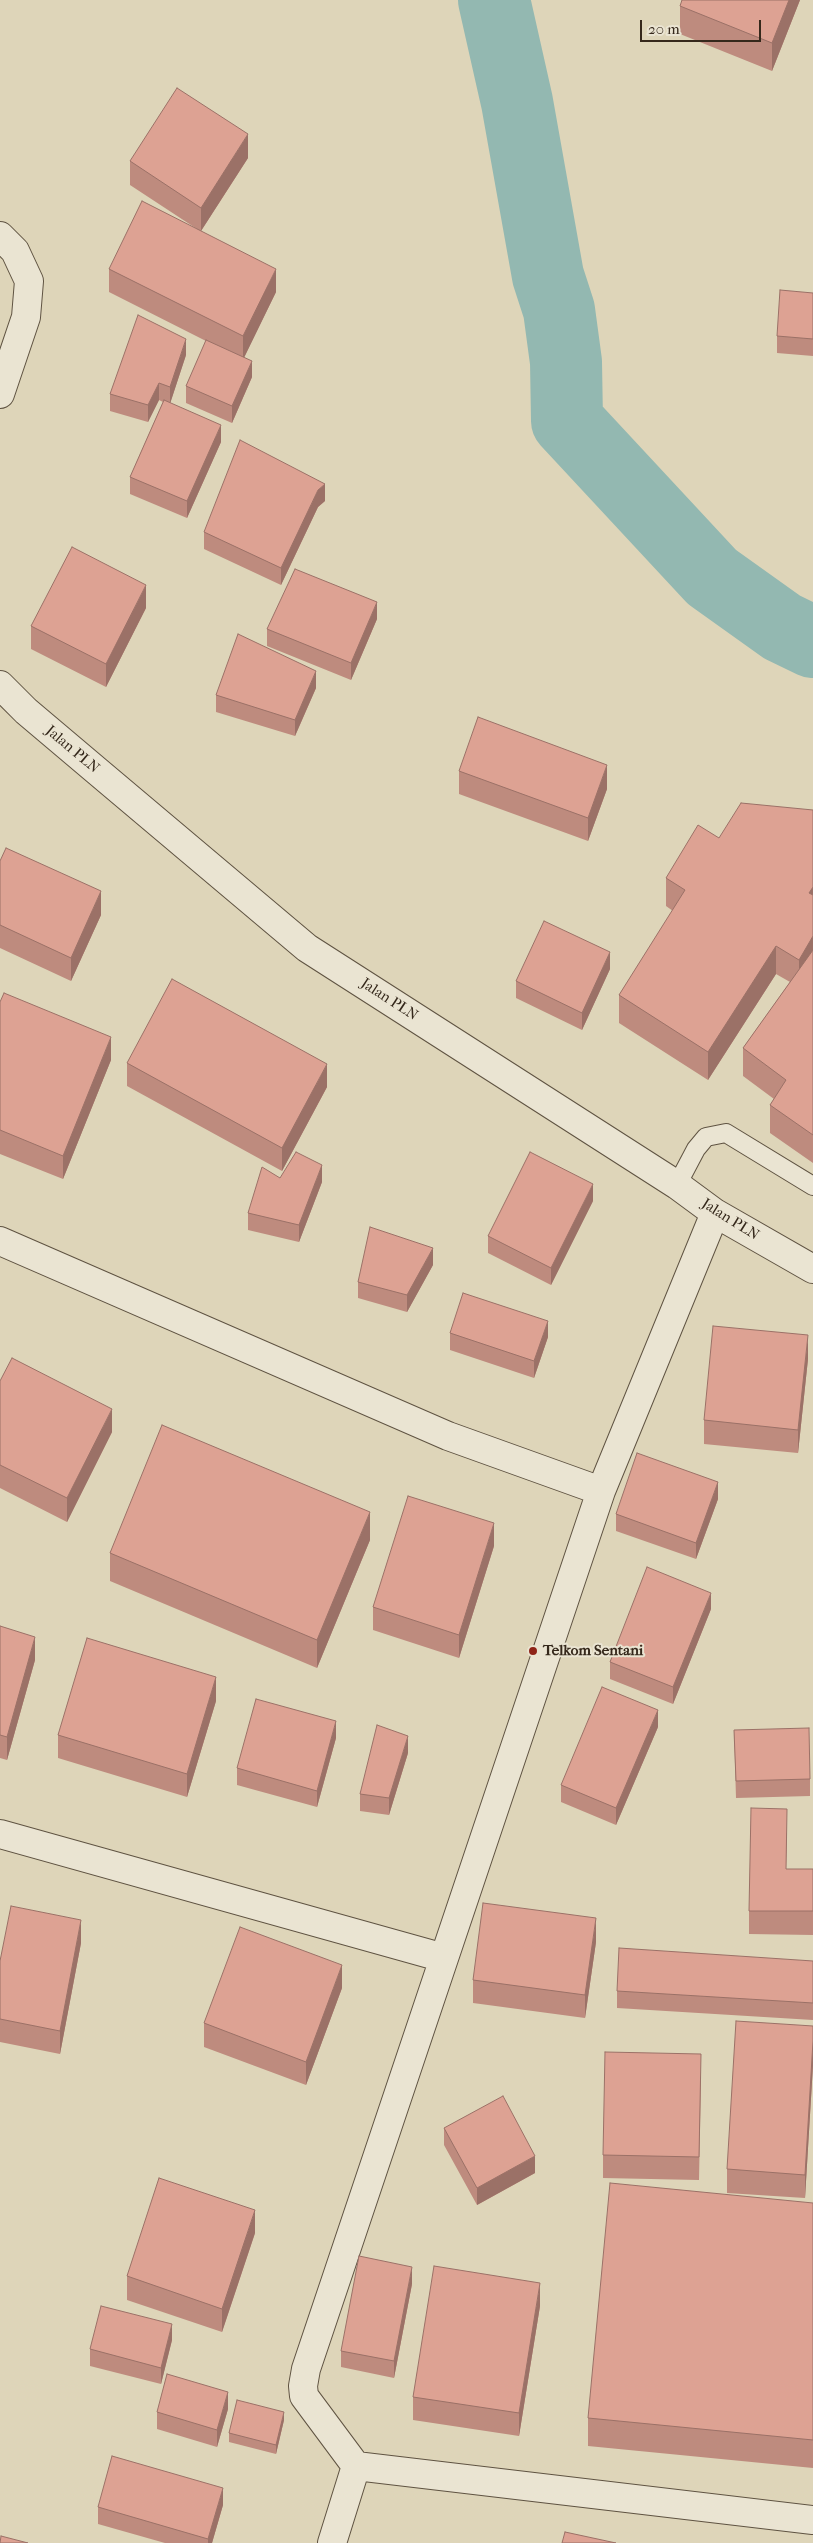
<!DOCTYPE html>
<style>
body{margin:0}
#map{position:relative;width:813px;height:2543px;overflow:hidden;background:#ded5b9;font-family:"IM FELL French Canon",serif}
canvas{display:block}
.scale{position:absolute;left:640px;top:20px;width:121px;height:22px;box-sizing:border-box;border:2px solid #35281b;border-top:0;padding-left:6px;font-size:15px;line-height:18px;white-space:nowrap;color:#35281b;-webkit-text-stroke:4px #eae4d2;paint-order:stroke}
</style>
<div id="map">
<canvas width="813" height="2543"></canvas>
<div class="scale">20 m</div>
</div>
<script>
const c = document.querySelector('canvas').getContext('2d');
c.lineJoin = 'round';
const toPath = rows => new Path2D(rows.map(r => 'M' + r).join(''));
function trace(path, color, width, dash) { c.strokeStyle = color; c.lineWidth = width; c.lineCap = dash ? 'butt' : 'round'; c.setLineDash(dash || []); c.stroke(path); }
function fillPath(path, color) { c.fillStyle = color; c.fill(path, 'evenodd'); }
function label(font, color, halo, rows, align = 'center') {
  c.font = font + ' "IM FELL French Canon",serif'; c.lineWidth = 4; c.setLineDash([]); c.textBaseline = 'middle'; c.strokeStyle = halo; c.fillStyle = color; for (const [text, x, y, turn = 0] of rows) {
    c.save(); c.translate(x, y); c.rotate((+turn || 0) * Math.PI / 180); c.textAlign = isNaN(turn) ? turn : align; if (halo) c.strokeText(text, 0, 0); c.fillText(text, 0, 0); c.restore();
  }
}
const river = toPath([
 [494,0,517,102,548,276,559,310,566,362,567,421,712,577,782,627,813,642]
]);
const service = toPath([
 [677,1185,696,1149,706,1137,726,1133,813,1186]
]);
const minor = toPath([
 [0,236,15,251,29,281,26,317,0,394],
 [0,685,26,711,97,771,307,948,677,1185,715,1213,813,1269],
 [715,1213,601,1491,306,2369,303,2386,304,2396,356,2466,813,2520],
 [0,1241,448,1436,601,1491],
 [0,1834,444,1958],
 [332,2543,356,2466]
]);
const wall = toPath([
 [800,0,772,71,680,34,680,6],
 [248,158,201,231,276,292,244,357,252,377,232,423,186,403,186,386,206,341,109,292,109,269,197,229,130,185,130,161],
 [813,293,813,356,777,353,777,336],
 [186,355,170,403,221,442,187,518,130,494,130,477,163,402,159,400,148,422,110,411,110,394],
 [325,501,318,507,281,585,204,549,204,532],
 [146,608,106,687,31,649,31,626],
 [377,619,351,680,267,646,267,629],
 [316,688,295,736,216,712,216,695],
 [459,771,607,789,588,841,459,794],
 [813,810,813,1163,770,1133,770,1105,774,1099,743,1076,743,1048,790,982,776,974,708,1080,619,1023,619,995,673,911,666,906,666,878,719,838],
 [0,861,101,915,71,981,0,948],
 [610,969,582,1030,516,998,516,981],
 [0,1002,111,1060,63,1179,0,1154],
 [127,1063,327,1087,282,1171,127,1086],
 [280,1178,322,1182,299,1242,248,1230,248,1213],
 [593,1201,551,1285,488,1253,488,1236],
 [433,1265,407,1312,358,1298,358,1282],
 [450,1333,548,1337,534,1378,450,1350],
 [808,1359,798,1453,704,1444,704,1420],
 [0,1381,112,1432,67,1522,0,1488],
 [718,1499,696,1559,616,1531,616,1514],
 [370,1540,317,1668,110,1581,110,1553],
 [494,1546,459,1658,373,1630,373,1607],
 [711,1609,673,1704,610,1679,610,1662],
 [0,1626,35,1660,7,1760,0,1758],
 [216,1701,187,1797,58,1758,58,1735],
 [658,1727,616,1825,561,1802,561,1785],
 [734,1730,810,1779,810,1796,736,1798],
 [336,1738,317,1807,237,1785,237,1768],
 [408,1753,389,1815,360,1811,360,1794],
 [787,1832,786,1869,813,1869,813,1935,749,1934,749,1911],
 [596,1942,585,2018,473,2003,473,1980],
 [81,1943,60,2054,0,2042,0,1961],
 [813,1961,813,2020,617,2008,617,1991],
 [342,1988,306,2085,204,2047,204,2023],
 [813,2026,813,2065,805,2198,727,2193,727,2169],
 [701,2077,699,2180,603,2178,603,2155],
 [444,2128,535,2173,477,2205,444,2145],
 [813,2203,813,2468,588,2446,588,2418],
 [255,2233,222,2332,127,2300,127,2276],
 [412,2284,394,2378,341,2367,341,2351],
 [540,2306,519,2436,413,2420,413,2397],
 [172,2340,161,2384,90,2366,90,2349],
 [228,2409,217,2447,157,2429,157,2412],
 [284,2420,276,2454,229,2442,229,2433],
 [223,2505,212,2543,165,2543,98,2524,98,2507]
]);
const shadedWall = toPath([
 [789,0,800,0,772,71,772,43],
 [248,134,248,158,201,231,201,208],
 [276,269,276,292,243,360,243,336],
 [186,339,186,355,170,404,170,387],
 [252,361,252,377,232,423,232,406],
 [159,383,159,400,148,422,148,405],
 [221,425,221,442,187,518,187,501],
 [325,484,325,501,318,507,281,585,281,568,318,490],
 [146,585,146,608,106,687,106,664],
 [377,602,377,619,351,680,351,663],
 [316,671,316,688,295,736,295,720],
 [607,765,607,789,588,841,588,818],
 [813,887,813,915,809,893],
 [101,891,101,915,71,981,71,958],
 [813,936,813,964,799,988,799,960],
 [776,946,776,974,708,1080,708,1052],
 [610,952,610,969,582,1030,582,1013],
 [111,1037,111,1060,63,1179,63,1156],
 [327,1064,327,1087,282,1171,282,1148],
 [322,1165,322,1182,299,1242,299,1225],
 [593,1184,593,1201,551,1285,551,1268],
 [433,1248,433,1265,407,1312,407,1295],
 [548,1321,548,1337,534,1378,534,1361],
 [808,1335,808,1359,798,1453,798,1430],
 [112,1409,112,1432,67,1522,67,1498],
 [718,1482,718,1499,696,1559,696,1543],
 [370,1512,370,1540,317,1668,317,1640],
 [494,1523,494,1546,459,1658,459,1635],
 [711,1593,711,1609,673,1704,673,1687],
 [35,1637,35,1660,7,1760,7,1737],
 [216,1677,216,1701,187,1797,187,1774],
 [658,1710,658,1727,616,1825,616,1808],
 [336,1721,336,1738,317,1807,317,1791],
 [408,1736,408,1753,389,1815,389,1798],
 [596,1918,596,1942,585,2018,585,1995],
 [81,1920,81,1943,60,2054,60,2031],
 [342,1965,342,1988,306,2085,306,2062],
 [813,2041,813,2065,805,2198,805,2175],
 [535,2156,535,2173,477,2205,477,2188],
 [255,2210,255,2233,222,2332,222,2309],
 [412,2267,412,2284,394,2378,394,2361],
 [540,2283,540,2306,519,2436,519,2413],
 [172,2324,172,2340,161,2384,161,2368],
 [228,2392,228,2409,217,2447,217,2430],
 [284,2412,284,2420,276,2454,276,2445],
 [223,2488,223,2505,212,2543,208,2543,208,2539]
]);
const building = toPath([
 [682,0,789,0,772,43,680,6,682,0],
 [177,88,248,134,201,208,130,161,177,88],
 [142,201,276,269,243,336,109,269,142,201],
 [780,290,813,293,813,339,777,336,780,290],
 [138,315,186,339,170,387,159,383,148,405,110,394,138,315],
 [206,340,252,361,232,406,186,386,206,340],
 [164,400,221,425,187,501,130,477,164,400],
 [240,440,325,484,318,490,281,568,204,532,240,440],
 [72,547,146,585,106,664,31,626,72,547],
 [295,569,377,602,351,663,267,629,295,569],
 [238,634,316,671,295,720,216,695,238,634],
 [478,717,607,765,588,818,459,771,478,717],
 [741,803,813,810,813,887,809,893,813,895,813,936,799,960,776,946,708,1052,619,995,685,890,666,878,698,825,719,838,741,803],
 [6,848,101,891,71,958,0,925,0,861,6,848],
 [544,921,610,952,582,1013,516,981,544,921],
 [813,950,813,1135,770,1105,786,1080,743,1048,813,950],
 [172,979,327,1064,282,1148,127,1063,172,979],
 [4,993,111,1037,63,1156,0,1130,0,1002,4,993],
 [296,1152,322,1165,299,1225,248,1213,262,1167,280,1178,296,1152],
 [530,1152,593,1184,551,1268,488,1236,530,1152],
 [370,1227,433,1248,407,1295,358,1282,370,1227],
 [463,1293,548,1321,534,1361,450,1333,463,1293],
 [713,1326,808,1335,798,1430,704,1420,713,1326],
 [12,1358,112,1409,67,1498,0,1465,0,1381,12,1358],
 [162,1425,370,1512,317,1640,110,1553,162,1425],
 [637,1453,718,1482,696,1543,616,1514,637,1453],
 [408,1496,494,1523,459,1635,373,1607,408,1496],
 [647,1567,711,1593,673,1687,610,1662,647,1567],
 [0,1626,35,1637,7,1737,0,1735,0,1626],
 [87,1638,216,1677,187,1774,58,1735,87,1638],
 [602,1687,658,1710,616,1808,561,1785,602,1687],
 [256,1699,336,1721,317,1791,237,1768,256,1699],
 [377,1725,408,1736,389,1798,360,1794,377,1725],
 [809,1728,810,1779,736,1781,734,1730,809,1728],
 [751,1808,787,1809,786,1869,813,1869,813,1911,749,1911,751,1808],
 [483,1903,596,1918,585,1995,473,1980,483,1903],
 [11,1906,81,1920,60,2031,0,2019,0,1961,11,1906],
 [240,1927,342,1965,306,2062,204,2023,240,1927],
 [619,1948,813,1961,813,2003,617,1991,619,1948],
 [736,2021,813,2026,813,2041,805,2175,727,2169,736,2021],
 [605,2052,701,2054,699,2157,603,2155,605,2052],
 [503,2096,535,2156,477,2188,444,2128,503,2096],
 [159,2178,255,2210,222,2309,127,2276,159,2178],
 [610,2183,813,2203,813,2440,588,2418,610,2183],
 [359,2256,412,2267,394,2361,341,2351,359,2256],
 [434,2266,540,2283,519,2413,413,2397,434,2266],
 [101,2306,172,2324,161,2368,90,2349,101,2306],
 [167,2374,228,2392,217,2430,157,2412,167,2374],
 [237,2400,284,2412,276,2445,229,2433,237,2400],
 [112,2456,223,2488,208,2539,98,2507,112,2456],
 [565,2532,616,2543,562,2543,565,2532],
 [1,2536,28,2543,0,2543,1,2536]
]);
const markers = [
 [533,1651,5,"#8f2418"]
];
const streetNames = [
 ["Jalan PLN",72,750,40],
 ["Jalan PLN",389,1000,33],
 ["Jalan PLN",730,1220,32]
];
const poiNames = [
 ["Telkom Sentani",543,1651]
];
trace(river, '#93b8b1', 72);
trace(service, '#5f5342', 20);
trace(minor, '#5f5342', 30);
trace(service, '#eae4d2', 18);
trace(minor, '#eae4d2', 28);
fillPath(wall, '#be8b7e');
fillPath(shadedWall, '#9b7167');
fillPath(building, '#dda293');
trace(building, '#9b7167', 1);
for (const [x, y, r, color] of markers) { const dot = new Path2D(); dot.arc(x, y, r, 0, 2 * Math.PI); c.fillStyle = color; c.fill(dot); trace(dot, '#eae4d2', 2); }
label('15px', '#35281b', '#eae4d2', streetNames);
label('bold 15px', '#35281b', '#eae4d2', poiNames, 'left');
</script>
